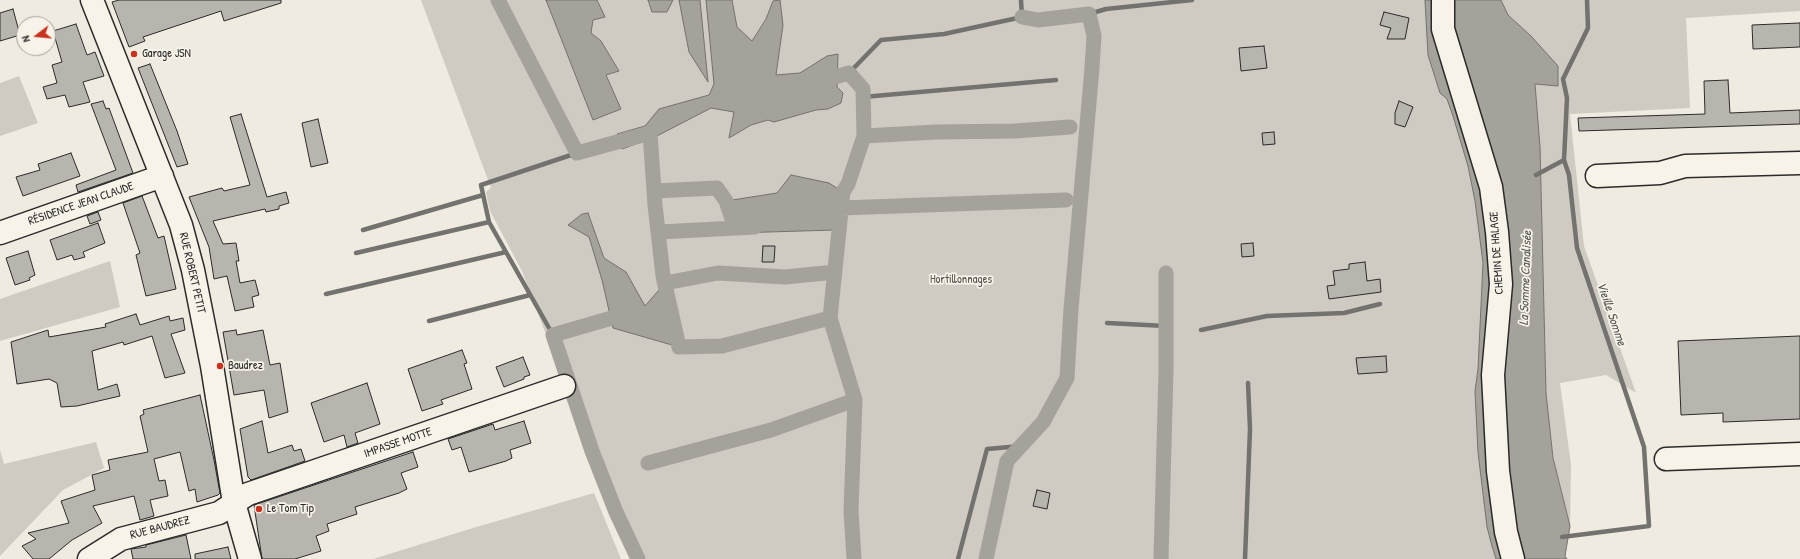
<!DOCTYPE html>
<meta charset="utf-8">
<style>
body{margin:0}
#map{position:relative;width:1800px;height:559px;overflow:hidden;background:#efebe0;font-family:"Patrick Hand",sans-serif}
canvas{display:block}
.north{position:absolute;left:16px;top:16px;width:40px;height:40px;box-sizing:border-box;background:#f7f3e8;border:1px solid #a5a39c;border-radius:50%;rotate:254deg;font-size:11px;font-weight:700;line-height:16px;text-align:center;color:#2b2b2b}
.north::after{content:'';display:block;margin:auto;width:14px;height:18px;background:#c8321e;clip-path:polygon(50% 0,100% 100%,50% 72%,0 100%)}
</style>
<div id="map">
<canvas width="1800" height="559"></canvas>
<div class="north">N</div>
</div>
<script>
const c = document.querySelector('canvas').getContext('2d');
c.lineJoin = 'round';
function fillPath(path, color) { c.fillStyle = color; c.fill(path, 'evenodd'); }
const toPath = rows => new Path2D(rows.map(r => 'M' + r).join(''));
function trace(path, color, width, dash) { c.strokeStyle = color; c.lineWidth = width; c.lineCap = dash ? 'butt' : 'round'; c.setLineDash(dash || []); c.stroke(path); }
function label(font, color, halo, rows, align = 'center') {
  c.font = font + ' "Patrick Hand",sans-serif'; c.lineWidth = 3.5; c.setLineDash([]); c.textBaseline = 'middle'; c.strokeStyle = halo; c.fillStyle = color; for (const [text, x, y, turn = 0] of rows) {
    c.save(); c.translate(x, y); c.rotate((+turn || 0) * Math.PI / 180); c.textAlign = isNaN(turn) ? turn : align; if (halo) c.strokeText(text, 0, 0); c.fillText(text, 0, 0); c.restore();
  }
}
const green = toPath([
 [421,0,1429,0,1431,41,1482,202,1501,559,636,559,562,377,522,271,490,211,486,192,491,188],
 [1501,0,1800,0,1800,11,1686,18,1690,108,1570,114,1584,246,1636,393,1606,375,1560,383,1571,465,1570,526,1553,458,1546,393,1540,147,1535,83,1558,86,1531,36,1508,15],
 [19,76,38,123,0,136,0,83],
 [110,261,120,307,0,341,0,299],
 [96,442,104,468,63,490,0,556,0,450,4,464],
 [594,493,621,559,373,559,473,528]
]);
const water = toPath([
 [546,0,597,0,605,17,593,20,591,33,601,41,619,71,606,75,621,109,593,120,546,0],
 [648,0,673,0,667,12,652,12,648,0],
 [679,0,700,0,708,82,689,52,679,0],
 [706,0,732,0,737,27,752,41,766,19,773,1,780,0,783,25,776,75,800,73,827,56,838,54,837,87,843,93,841,103,828,109,816,110,774,122,768,120,751,125,729,138,734,112,711,108,655,137,622,149,617,134,645,126,659,109,709,95,714,84,706,0],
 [1425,0,1434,0,1439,52,1445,76,1459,110,1483,199,1491,267,1505,559,1496,559,1492,546,1487,527,1478,452,1475,391,1478,369,1483,263,1475,201,1468,166,1453,116,1447,99,1440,93,1428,55,1425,0],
 [1448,0,1501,0,1508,15,1531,36,1558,66,1558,86,1535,84,1540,147,1546,393,1553,458,1570,526,1565,556,1567,559,1523,559,1509,504,1503,384,1512,284,1460,62,1448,0],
 [791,175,829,183,843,192,839,223,835,230,734,233,735,228,726,201,777,193,791,175],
 [588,213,604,258,626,272,645,306,665,283,679,347,613,328,602,280,589,237,568,225,582,214,588,213]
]);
const stream = toPath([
 [1089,14,1106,9,1192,0],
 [849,73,881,40,944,34,1022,17,1021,0],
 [863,97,1056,80],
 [1536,175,1564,160],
 [363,230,483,195],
 [356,253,489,222],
 [326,294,506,252],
 [429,321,530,295],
 [1107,323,1166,326],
 [1201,330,1267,316,1344,313,1380,304],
 [553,335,489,222,481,185,577,153],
 [1562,537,1649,526,1644,447,1577,248,1569,175,1564,160,1567,98,1563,79,1588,28,1587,0],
 [958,559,987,449,1021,446],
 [1245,559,1250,429,1248,383]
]);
const canal = toPath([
 [498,0,577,153,650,133,655,205,663,276,679,347,722,346,830,318,855,400,851,511,854,559],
 [820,81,849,73,863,89,864,136,848,184,843,192,830,318],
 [864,136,936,132,1015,131,1070,127],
 [654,191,717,188,726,201,735,228],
 [841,208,1066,200],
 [659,232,755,227],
 [665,283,718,273,785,277,835,272],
 [629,313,553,335,592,451,616,512,638,559],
 [648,463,771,430,855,400],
 [986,559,1007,461,1043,422,1067,378,1071,309,1092,68,1094,36,1089,14,1038,20,1022,17],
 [1161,559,1166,370,1166,273]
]);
const building = toPath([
 [119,0,281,0,281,3,224,21,221,11,143,37,145,41,129,47,112,2,119,0],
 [13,9,20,35,0,41,0,13,13,9],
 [1384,12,1409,18,1405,39,1387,39,1391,28,1380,25,1384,12],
 [1800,23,1800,47,1753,49,1752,25,1800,23],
 [76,24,87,55,95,52,104,76,83,82,90,102,69,107,65,95,47,99,43,87,57,83,52,65,62,62,53,31,76,24],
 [1264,46,1267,68,1241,71,1239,48,1264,46],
 [150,64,177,131,188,164,177,167,138,68,150,64],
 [1728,80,1730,113,1800,110,1800,124,1579,131,1578,118,1705,114,1704,81,1728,80],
 [103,101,106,109,109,108,133,173,78,192,76,185,116,170,91,104,103,101],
 [1399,101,1413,107,1405,127,1395,124,1395,113,1399,101],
 [241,114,267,197,286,192,289,203,279,206,279,209,266,212,265,209,213,221,223,244,236,243,239,261,236,261,240,283,255,280,259,295,252,297,254,307,235,311,227,276,214,279,209,247,189,197,222,188,224,191,250,185,230,117,241,114],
 [318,119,328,163,311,167,302,123,318,119],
 [1274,132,1275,144,1263,145,1262,133,1274,132],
 [71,153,80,176,23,196,16,177,40,170,38,164,71,153],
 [142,196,158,238,164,236,176,289,146,296,136,255,140,253,123,203,142,196],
 [98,212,101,220,90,224,87,216,98,212],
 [98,223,105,243,83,252,85,257,74,260,72,255,57,260,50,240,98,223],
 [1253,243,1254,256,1242,257,1241,244,1253,243],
 [763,246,775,246,774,262,762,262,763,246],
 [28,251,35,275,29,278,30,280,15,285,6,258,28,251],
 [1365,262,1367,281,1380,279,1381,292,1329,299,1327,286,1335,285,1333,271,1349,269,1349,264,1365,262],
 [136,314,140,325,169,316,170,321,183,318,185,330,171,334,185,373,165,378,152,336,124,345,123,342,92,351,98,390,117,384,120,396,77,406,61,407,57,383,49,379,17,384,11,342,48,330,49,337,106,327,105,324,136,314],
 [236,330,237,335,263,330,270,365,280,363,288,412,269,418,264,390,234,395,223,332,236,330],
 [1800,336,1800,419,1723,422,1723,413,1681,415,1678,341,1800,336],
 [462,350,467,363,464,364,472,389,441,400,443,404,422,411,408,369,462,350],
 [1386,356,1387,372,1358,374,1356,358,1386,356],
 [523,357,530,375,524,377,524,379,504,387,496,367,523,357],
 [367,383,380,424,355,433,358,443,347,447,344,435,324,442,311,403,367,383],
 [200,395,214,460,220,493,218,495,197,502,195,489,189,491,180,452,154,459,159,481,165,480,168,496,150,500,154,516,140,520,134,496,93,506,102,523,72,540,49,559,33,559,22,546,36,539,28,533,69,523,61,501,95,490,92,475,110,470,108,460,148,452,140,416,144,414,143,410,200,395],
 [262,421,268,453,292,445,294,451,301,449,305,461,251,480,248,477,240,429,262,421],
 [524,421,531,443,510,450,512,458,506,461,469,472,461,447,452,450,448,439,493,424,495,430,524,421],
 [413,452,418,467,401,473,407,489,399,493,355,507,357,514,327,524,329,531,316,536,321,551,295,559,262,559,254,505,413,452],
 [1037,490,1050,493,1047,509,1033,506,1037,490],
 [186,535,191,559,133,559,131,549,146,547,146,545,186,535],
 [228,547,231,559,195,559,195,554,228,547]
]);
const minor = toPath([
 [92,0,181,225,193,270,212,366,234,503,250,559],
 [1443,0,1443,29,1491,187,1497,232,1501,284,1493,375,1498,471,1506,532,1513,559],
 [1597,176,1660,173,1685,166,1800,163],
 [0,233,162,176],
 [1666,459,1800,454],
 [89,559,121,539,219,513,248,494,564,386]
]);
const markers = [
 [134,54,4,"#c8321e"],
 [220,366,4,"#c8321e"],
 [259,509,4,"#c8321e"]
];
const poiNames = [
 ["Garage JSN",142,54],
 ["Baudrez",228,366],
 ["Le Tom Tip",267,509]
];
const streetNames = [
 ["RÉSIDENCE JEAN CLAUDE",81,204,-19],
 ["CHEMIN DE HALAGE",1497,253,-94],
 ["RUE ROBERT PETIT",192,273,77],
 ["IMPASSE MOTTE",398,443,-19],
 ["RUE BAUDREZ",160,528,-15]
];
const parkNames = [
 ["Hortillonnages",961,280]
];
const waterNames = [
 ["La Somme Canalisée",1526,278,-88],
 ["Vieille Somme",1611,314,71]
];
fillPath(green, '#cfcbc2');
fillPath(water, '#a4a29a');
trace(water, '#74726e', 1);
trace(stream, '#74726e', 4.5);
trace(canal, '#a4a29a', 15);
fillPath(building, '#b8b5ae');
trace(building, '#2b2b2b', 1);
trace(minor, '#2b2b2b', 25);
trace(minor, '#f7f3e8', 22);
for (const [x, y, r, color] of markers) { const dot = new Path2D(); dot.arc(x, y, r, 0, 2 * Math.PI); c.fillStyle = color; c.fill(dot); trace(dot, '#f7f3e8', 1.5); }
label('12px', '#2b2b2b', '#f7f3e8', poiNames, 'left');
label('12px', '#2b2b2b', '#f7f3e8', streetNames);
label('12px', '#545351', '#f7f3e8', parkNames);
label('italic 13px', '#555552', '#f7f3e8', waterNames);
</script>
